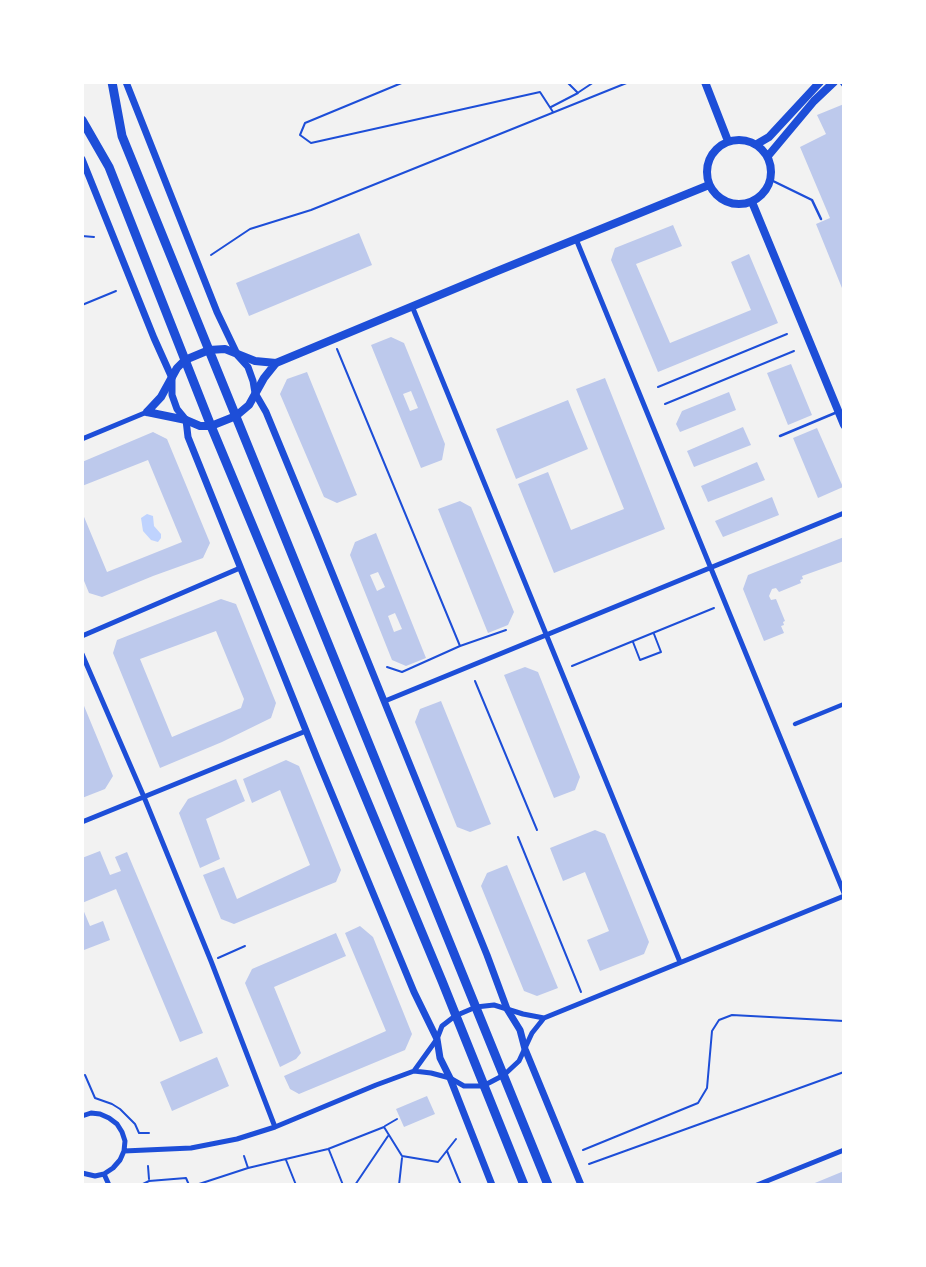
<!DOCTYPE html>
<style>
body{margin:0}
#map{position:relative;width:926px;height:1267px;overflow:hidden;background:#f2f2f2;font-family:"Times New Roman",serif}
canvas{display:block}
.frame{position:absolute;inset:0;border:84px solid #fff;pointer-events:none}
</style>
<div id="map">
<canvas width="926" height="1267"></canvas>
<div class="frame"></div>
</div>
<script>
const c = document.querySelector('canvas').getContext('2d');
c.lineJoin = 'round';
function fillPath(path, color) { c.fillStyle = color; c.fill(path, 'evenodd'); }
const toPath = rows => new Path2D(rows.map(r => 'M' + r).join(''));
function trace(path, color, width, dash) { c.strokeStyle = color; c.lineWidth = width; c.lineCap = dash ? 'butt' : 'round'; c.setLineDash(dash || []); c.stroke(path); }
const water = toPath([
 [147,514,153,516,154,526,161,534,161,538,158,542,151,540,143,531,141,518]
]);
const building = toPath([
 [844,104,844,293,816,224,830,218,800,147,826,134,817,115],
 [673,225,682,246,636,264,670,343,751,310,731,262,749,254,778,323,658,372,611,260,615,248],
 [359,233,372,265,249,316,236,283],
 [391,337,404,343,445,444,442,460,421,468,371,345],
 [411,391,418,408,410,411,403,394],
 [791,364,812,415,788,425,767,373],
 [307,372,357,495,337,503,324,497,280,394,287,379],
 [605,378,665,529,554,573,518,484,548,472,571,530,624,509,576,389],
 [729,392,736,410,680,432,676,424,682,411],
 [568,400,588,449,516,479,496,429],
 [743,427,751,445,694,467,687,451],
 [817,428,843,487,818,498,793,438],
 [153,432,167,439,210,543,203,558,153,576,102,597,89,593,82,576,82,512,107,572,182,542,148,460,82,486,82,462],
 [757,462,765,480,708,502,701,486],
 [772,497,779,515,723,537,715,521],
 [460,501,471,507,514,612,508,625,488,633,438,509],
 [376,533,426,658,406,666,392,660,350,555,355,542],
 [378,572,385,587,377,591,370,575],
 [395,613,402,629,394,632,388,616],
 [844,537,844,561,802,576,803,579,800,580,801,583,779,592,776,588,772,589,769,596,771,600,776,599,785,621,783,622,784,625,781,626,784,633,764,641,743,589,748,575],
 [221,599,236,604,276,703,271,718,222,742,160,768,113,653,117,640],
 [216,631,244,699,241,708,172,737,140,659],
 [525,667,538,672,580,777,575,790,554,798,504,675],
 [82,701,113,776,105,789,82,798],
 [441,701,491,824,470,832,457,827,415,722,420,709],
 [286,760,299,766,341,870,336,882,234,924,221,919,203,875,224,867,237,899,310,865,280,790,252,803,243,779],
 [236,779,245,801,206,819,220,859,200,868,179,813,188,799],
 [595,830,605,834,649,942,644,954,600,971,587,940,609,931,585,872,563,881,550,848],
 [100,851,110,875,121,871,115,857,127,852,203,1033,180,1042,116,889,82,903,82,858],
 [507,865,558,988,537,996,524,991,481,886,487,873],
 [82,907,90,926,103,921,110,940,84,950,82,946],
 [360,926,373,937,412,1034,405,1050,299,1094,290,1089,284,1076,386,1031,345,933],
 [336,933,346,956,274,987,301,1053,296,1059,280,1067,245,983,252,969],
 [217,1057,229,1086,172,1111,160,1082],
 [427,1096,435,1114,404,1127,396,1109],
 [844,1171,844,1185,810,1185]
]);
const path = toPath([
 [404,82,305,123,300,135,311,143,540,92,553,112],
 [579,92,594,82],
 [551,107,578,93,567,82],
 [82,236,94,237],
 [211,255,250,229,311,210,629,82],
 [82,305,116,291],
 [337,349,460,646],
 [658,387,787,334],
 [665,404,794,351],
 [633,642,640,660,661,652,654,634],
 [572,666,714,608],
 [387,667,402,672,460,646,506,630],
 [475,681,537,830],
 [518,837,581,992],
 [218,958,245,946],
 [85,1075,95,1098,112,1104,120,1109,135,1124,139,1133,149,1133],
 [385,1126,397,1119],
 [329,1150,343,1185],
 [583,1150,698,1103,707,1088,712,1031,719,1020,732,1015,844,1021],
 [447,1151,461,1185],
 [286,1160,296,1185],
 [589,1164,844,1072],
 [148,1166,149,1179],
 [248,1168,328,1149,384,1127,402,1156,438,1162,456,1139],
 [141,1185,149,1181,186,1178,189,1185],
 [196,1185,248,1168,244,1156],
 [355,1185,388,1136],
 [399,1185,402,1158]
]);
const service = toPath([
 [840,82,844,87],
 [771,180,812,200,821,219],
 [780,436,835,413]
]);
const pedestrian = toPath([
 [795,724,844,704]
]);
const minor = toPath([
 [576,239,844,893],
 [412,306,680,962],
 [82,439,147,412],
 [82,636,240,568],
 [82,654,144,797,211,961,275,1127],
 [385,701,844,513],
 [82,822,306,731],
 [544,1018,844,896],
 [82,1116,91,1113,100,1114,109,1118,117,1124,122,1132,125,1141,124,1151,120,1160,113,1168,104,1174,95,1176,82,1173],
 [124,1151,191,1148,237,1139,275,1127,376,1085,414,1071,431,1073,450,1078,464,1086,483,1086,504,1075,519,1061,532,1033,544,1018,523,1014,494,1005,476,1007,455,1016,442,1026,437,1039,414,1071],
 [104,1174,109,1185],
 [757,1185,844,1150]
]);
const tertiary = toPath([
 [126,82,217,312,238,356,248,367,253,381,255,393,266,412,318,538,487,955,507,1009,520,1030,525,1049,581,1185],
 [82,159,154,338,172,378,172,395,177,409,186,420,188,437,317,758,414,992,437,1039,440,1058,450,1078,492,1185]
]);
const secondary = toPath([
 [705,82,728,141],
 '707 172a32 32 0 1 1 64 0a32 32 0 1 1-64 0Z',
 [757,144,769,137,820,82],
 [768,156,814,101,834,82],
 [752,202,844,425],
 [147,412,186,420,200,426,211,426,236,416,249,405,264,378,276,363,495,272,709,185],
 [147,412,161,397,177,368,185,360,209,350,225,349,255,361,276,363]
]);
const primary = toPath([
 [112,82,122,136,548,1185],
 [82,120,109,167,211,426,442,981,524,1185]
]);
fillPath(water, '#bfd3fe');
fillPath(building, '#bdc9ec');
trace(path, '#1d4ed8', 2);
trace(service, '#1d4ed8', 2.5);
trace(pedestrian, '#1d4ed8', 4.5);
trace(minor, '#1d4ed8', 5);
trace(tertiary, '#1d4ed8', 7);
trace(secondary, '#1d4ed8', 8);
trace(primary, '#1d4ed8', 9);
</script>
